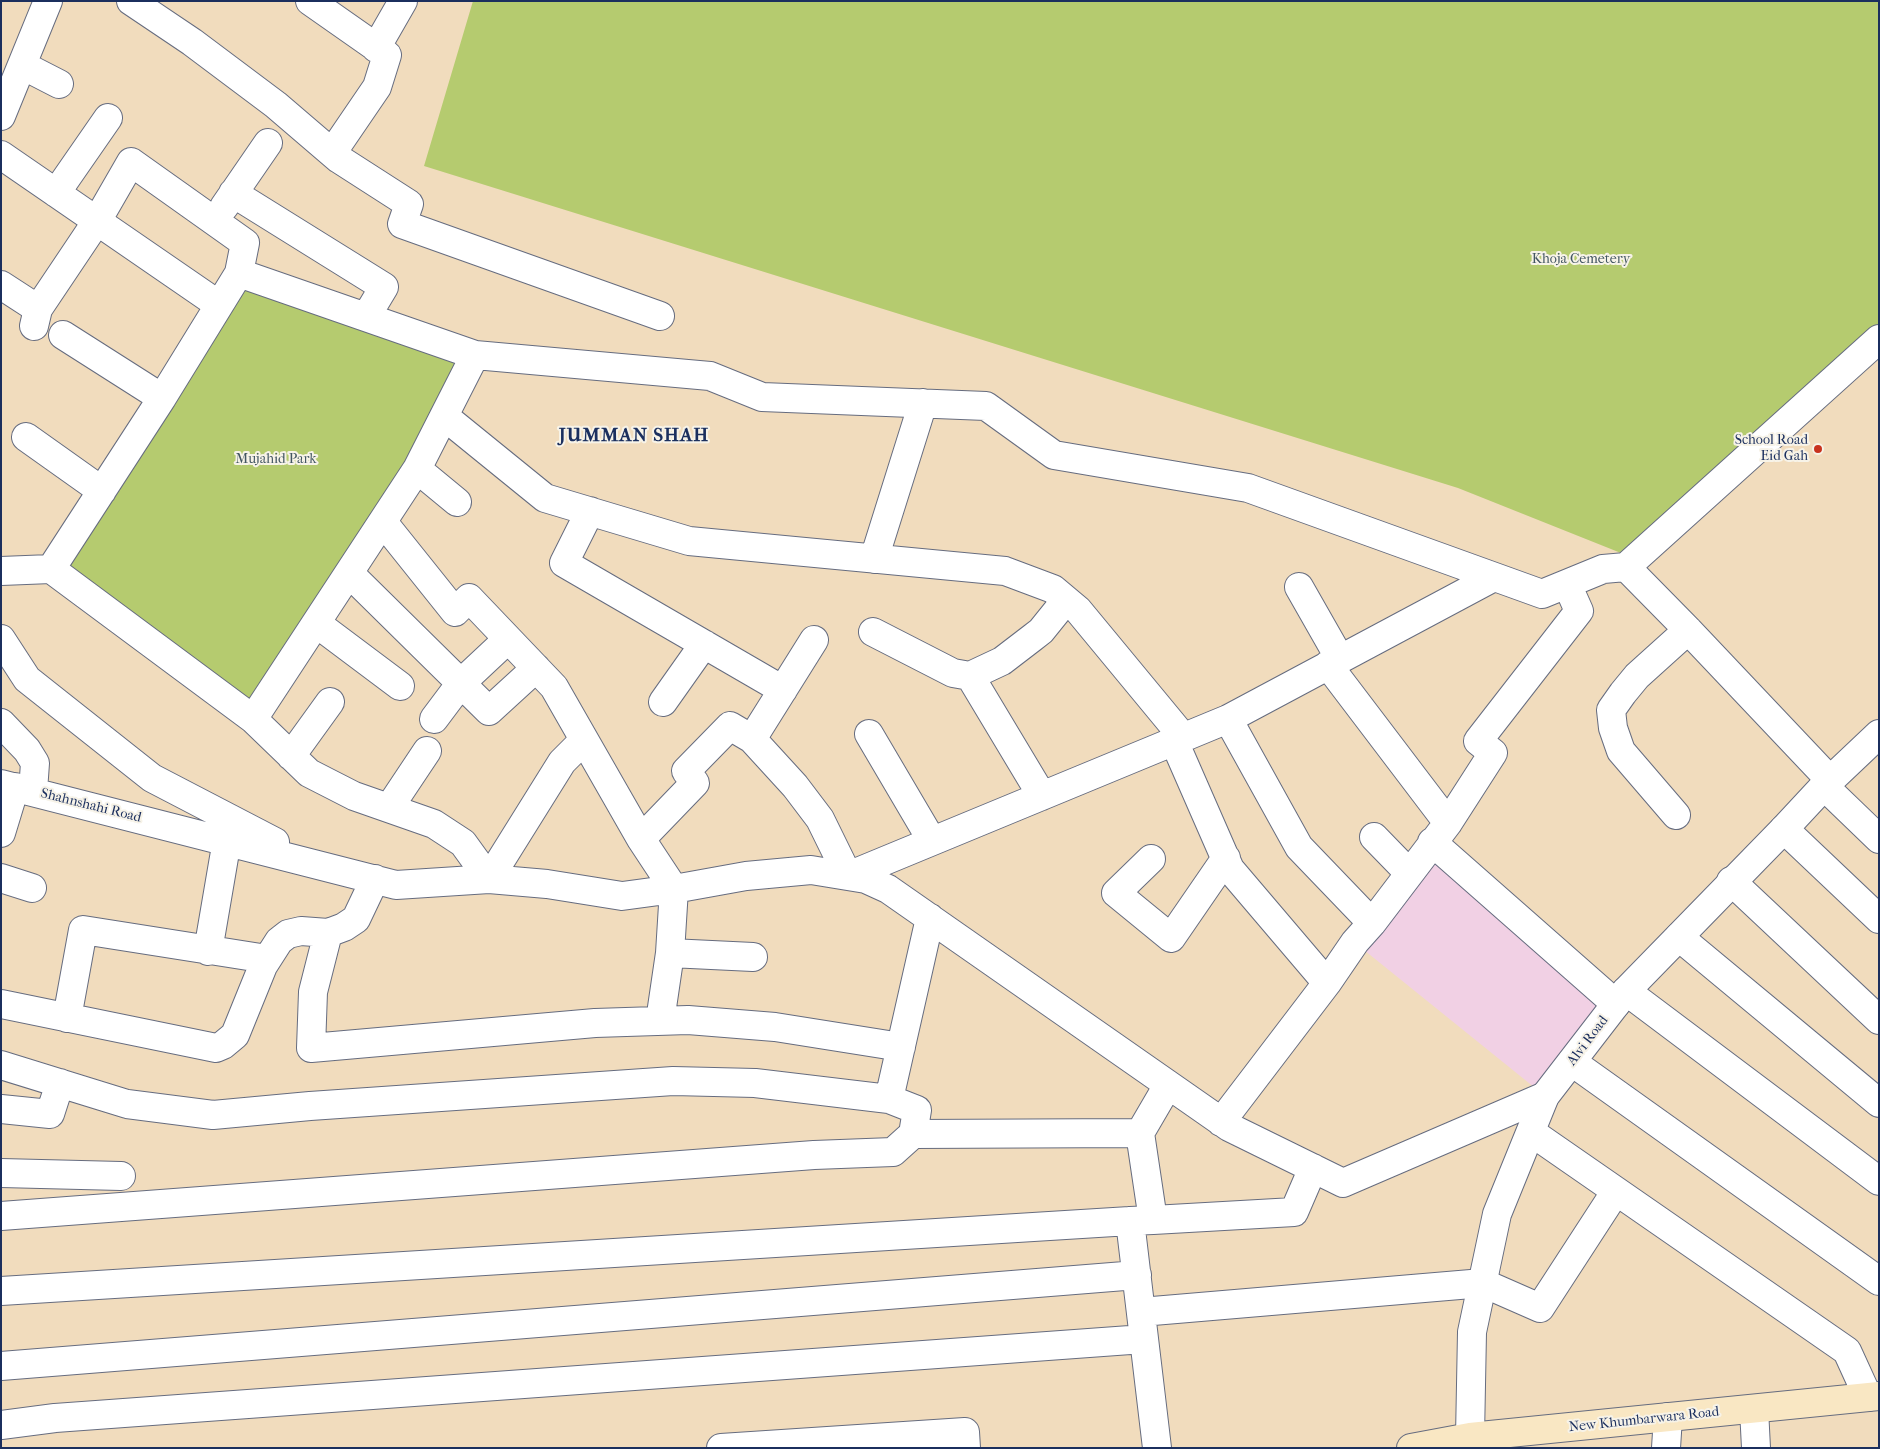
<!DOCTYPE html>
<style>
body{margin:0}
#map{position:relative;width:1880px;height:1449px;overflow:hidden;background:#f1dcbd;font-family:"IM FELL French Canon",serif}
canvas{display:block}
.frame{position:absolute;inset:0;border:2px solid #1b2f5e;pointer-events:none}
</style>
<div id="map">
<canvas width="1880" height="1449"></canvas>
<div class="frame"></div>
</div>
<script>
const c = document.querySelector('canvas').getContext('2d');
c.lineJoin = 'round';
function fillPath(path, color) { c.fillStyle = color; c.fill(path, 'evenodd'); }
const toPath = rows => new Path2D(rows.map(r => 'M' + r).join(''));
function trace(path, color, width, dash) { c.strokeStyle = color; c.lineWidth = width; c.lineCap = dash ? 'butt' : 'round'; c.setLineDash(dash || []); c.stroke(path); }
function label(font, color, halo, rows, align = 'center') {
  c.font = font + ' "IM FELL French Canon",serif'; c.lineWidth = 4; c.setLineDash([]); c.textBaseline = 'middle'; c.strokeStyle = halo; c.fillStyle = color; for (const [text, x, y, turn = 0] of rows) {
    c.save(); c.translate(x, y); c.rotate((+turn || 0) * Math.PI / 180); c.textAlign = isNaN(turn) ? turn : align; if (halo) c.strokeText(text, 0, 0); c.fillText(text, 0, 0); c.restore();
  }
}
const built = toPath([
 [1433,851,1616,1004,1545,1096,1359,946]
]);
const green = toPath([
 [473,1,1879,1,1879,339,1636,559,1458,488,424,166],
 [239,273,475,355,253,719,51,569]
]);
const minor = toPath([
 [131,1,192,42,276,105,339,159,409,204,402,224,660,316],
 [310,1,387,55,377,87,332,153],
 [376,48,403,1],
 [22,65,59,84],
 [1,116,48,1],
 [1,155,219,305],
 [56,193,108,118],
 [233,193,384,287,366,317],
 [224,207,268,143],
 [1,285,38,309],
 [34,326,38,309,97,221,131,162,245,243,239,273],
 [63,335,162,398],
 [444,416,545,498,689,541,1005,571,1053,589,1078,610,1183,737],
 [26,437,102,491],
 [417,469,457,502],
 [590,511,564,563,783,690],
 [383,522,455,612,469,598,554,687,641,839,674,889,670,953,660,1021],
 [874,559,923,403],
 [1626,567,1879,339],
 [51,569,162,398,239,273,475,355,710,376,762,397,986,406,1054,455,1248,488,1542,594,1603,569,1626,567,1688,630,1830,780],
 [1,571,51,569,253,719,309,773,354,796,434,824,463,843,489,879,562,762,584,740],
 [349,573,489,711,536,668],
 [1299,587,1340,659],
 [316,623,400,686],
 [873,632,953,673,970,676,1002,661,1032,638,1041,631,1066,600],
 [1,639,27,679,152,778,275,842],
 [814,640,752,739,795,786,820,819,848,876,1228,719,1494,577],
 [1328,665,1448,823],
 [970,676,1042,796],
 [663,702,704,644],
 [253,719,417,469,475,355],
 [434,719,461,683,508,639],
 [1228,719,1299,847,1372,923],
 [1,723,27,750,35,763,33,791],
 [869,734,932,841],
 [1174,741,1230,869,1327,983],
 [291,756,330,702],
 [1,784,396,885,489,879,547,884,622,896,674,889,746,876,811,870,866,879,888,889,1229,1127,1343,1183,1545,1096],
 [1824,786,1879,839],
 [389,808,427,751],
 [1676,815,1621,751,1613,728,1611,710,1623,693,1637,676,1688,630],
 [1784,829,1879,919],
 [1,833,15,787],
 [1374,837,1409,873],
 [641,839,695,783,686,771,730,726,752,739],
 [1432,842,1616,1004],
 [1151,859,1116,893,1171,938,1226,858],
 [1,878,32,888],
 [1731,881,1879,1020],
 [930,918,889,1099,917,1110,913,1134,1140,1133],
 [328,933,313,992,311,1048,595,1023,688,1020,775,1027,901,1047],
 [1679,937,1879,1103],
 [208,951,227,840],
 [670,953,753,957],
 [1626,991,1879,1181],
 [1,1004,216,1048,223,1045,235,1035,263,966,279,941,288,934,301,931,328,933,344,927,356,919,375,879],
 [67,1018,83,930,267,959],
 [1572,1062,1879,1281],
 [1,1065,127,1104,213,1115,310,1106,673,1081,755,1083,889,1099],
 [1,1109,50,1114,60,1083],
 [1221,1122,1327,983,1355,942,1372,923,1448,823,1493,753,1478,741,1579,611,1567,584],
 [1531,1132,1847,1351,1868,1397],
 [1,1173,121,1176],
 [1,1216,814,1155,893,1152,913,1134],
 [1153,1220,1294,1212,1313,1168],
 [1,1291,1130,1221],
 [1141,1312,1483,1283,1540,1308,1616,1191],
 [1,1366,1137,1275],
 [1754,1409,1756,1448],
 [1,1425,55,1418,1144,1339],
 [721,1448,965,1432,966,1448],
 [1157,1448,1130,1221,1153,1220,1140,1133,1168,1085],
 [1666,1448,1668,1417]
]);
const tertiary = toPath([
 [1466,1448,1470,1437,1472,1332,1497,1214,1545,1096,1626,991,1784,829,1824,786,1879,734]
]);
const secondary = toPath([
 [1411,1448,1470,1437,1879,1396]
]);
const markers = [
 [1818,449,5,"#c8321e"]
];
const parkNames = [
 ["Khoja Cemetery",1581,260],
 ["Mujahid Park",276,460]
];
const poiNames = [
 ["School Road",1808,441],
 ["Eid Gah",1808,457]
];
const streetNames = [
 ["Shahnshahi Road",91,806,14],
 ["Alvi Road",1588,1041,-53],
 ["New Khumbarwara Road",1644,1420,-6]
];
const districtNames = [
 ["JUMMAN SHAH",634,436]
];
fillPath(built, '#f1d0e4');
fillPath(green, '#b5cb6f');
trace(minor, '#666c7f', 30);
trace(tertiary, '#666c7f', 30);
trace(secondary, '#666c7f', 30);
trace(minor, '#fff', 28);
trace(tertiary, '#fff', 28);
trace(secondary, '#f9e7c3', 28);
for (const [x, y, r, color] of markers) { const dot = new Path2D(); dot.arc(x, y, r, 0, 2 * Math.PI); c.fillStyle = color; c.fill(dot); trace(dot, '#f7f3e8', 2); }
label('14px', '#425662', '#f7f3e8', parkNames);
label('14px', '#1b2f5e', '#f7f3e8', poiNames, 'right');
label('14px', '#1b2f5e', '#f7f3e8', streetNames);
c.letterSpacing = '1px';
label('bold 19px', '#1b2f5e', '#f7f3e8', districtNames);
c.letterSpacing = '0px';
</script>
